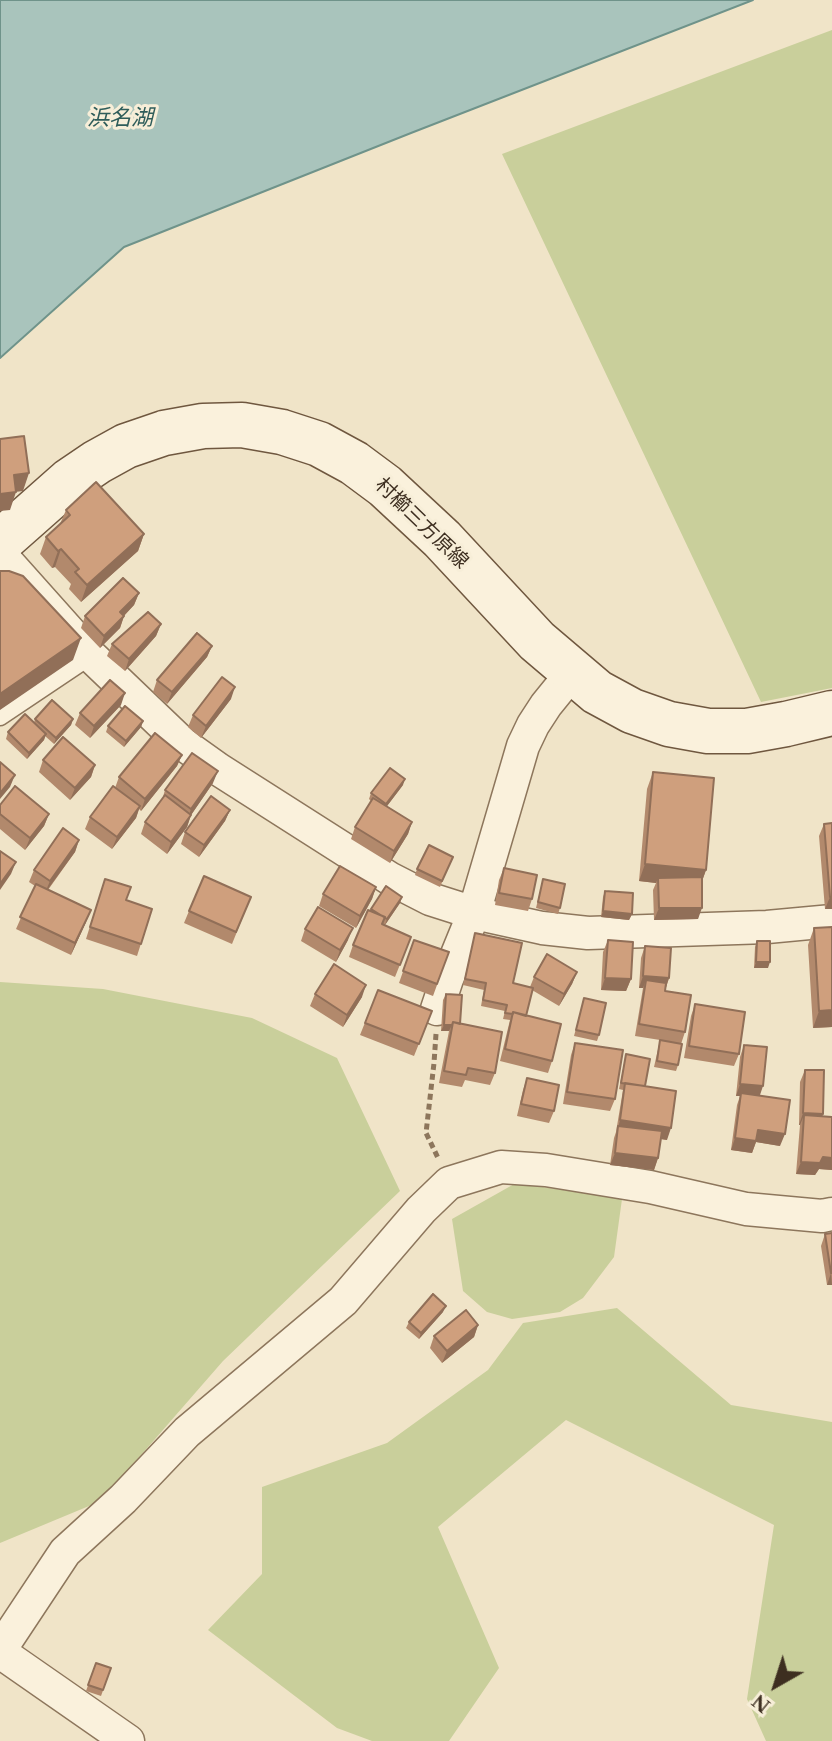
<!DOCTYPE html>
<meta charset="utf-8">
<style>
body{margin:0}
#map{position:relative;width:832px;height:1741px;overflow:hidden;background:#f0e4c8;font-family:"Times New Roman",serif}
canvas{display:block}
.north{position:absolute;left:736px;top:1645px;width:80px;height:80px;-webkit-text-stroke:6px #f7eed8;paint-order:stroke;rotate:219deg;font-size:22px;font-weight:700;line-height:32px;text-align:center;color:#3d2e20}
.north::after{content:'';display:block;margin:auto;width:28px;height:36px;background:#3d2e20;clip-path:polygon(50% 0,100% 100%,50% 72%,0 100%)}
</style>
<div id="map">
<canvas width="832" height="1741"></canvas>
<div class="north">N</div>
</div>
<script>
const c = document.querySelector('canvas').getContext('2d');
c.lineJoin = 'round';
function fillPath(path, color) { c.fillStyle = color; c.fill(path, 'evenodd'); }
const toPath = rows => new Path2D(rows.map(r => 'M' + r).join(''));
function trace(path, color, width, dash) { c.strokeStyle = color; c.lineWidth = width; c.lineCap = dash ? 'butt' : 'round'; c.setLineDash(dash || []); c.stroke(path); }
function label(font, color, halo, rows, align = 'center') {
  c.font = font + ' "Times New Roman","Noto Sans JP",serif'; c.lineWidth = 6; c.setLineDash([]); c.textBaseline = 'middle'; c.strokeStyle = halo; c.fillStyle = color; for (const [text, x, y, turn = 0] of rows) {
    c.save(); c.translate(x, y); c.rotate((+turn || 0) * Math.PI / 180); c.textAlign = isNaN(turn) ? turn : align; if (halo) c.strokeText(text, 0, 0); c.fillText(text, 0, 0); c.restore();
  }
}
const green = toPath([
 [832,30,832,688,761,702,502,154],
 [0,982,103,989,252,1018,337,1058,400,1191,223,1361,101,1501,0,1543],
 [516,1183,622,1199,614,1257,583,1298,560,1312,512,1319,487,1312,463,1291,452,1219],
 [617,1308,731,1405,832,1422,832,1741,766,1741,747,1699,774,1525,566,1420,438,1527,499,1668,449,1741,372,1741,337,1728,208,1630,262,1574,262,1487,387,1443,488,1370,523,1323]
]);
const water = toPath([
 [0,0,753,0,411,133,124,247,0,358,0,0]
]);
const path = toPath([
 [436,1034,434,1063,426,1133,439,1160]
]);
const lane = toPath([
 [0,717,91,656]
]);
const street = toPath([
 [0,554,91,656,183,744,218,769,389,878,430,899,474,913,542,928,588,933,767,927,832,921],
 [437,1009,447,979,474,913,523,746,533,725,546,705,572,673],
 [0,1650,65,1552,123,1499,187,1432,343,1301,421,1210,449,1183,501,1167,546,1170,650,1187,746,1209,822,1216,832,1214],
 [0,1652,128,1741]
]);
const secondary = toPath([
 [0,542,69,481,97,462,126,446,164,433,203,426,242,425,282,432,319,444,354,463,385,486,442,539,537,641,597,692,632,711,669,724,708,731,747,731,786,724,832,713]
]);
const wall = toPath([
 [66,510,144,534,138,551,81,602,69,589,71,584,55,567,52,568,40,554,46,537,60,524],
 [139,593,134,605,124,616,120,628,100,648,81,628,85,616],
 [161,624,156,636,125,671,107,656,112,644],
 [212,646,207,657,167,704,153,692,157,680],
 [231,699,201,738,188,727,193,715],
 [121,705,90,738,75,725,80,713],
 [35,719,73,719,71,725,54,744,45,736,44,740,27,759,6,739,8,732,34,723],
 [143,721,141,727,124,747,106,732,108,726],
 [182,755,177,766,141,811,139,809,136,818,112,849,85,829,90,817,115,788,119,777],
 [43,760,95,765,91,777,70,800,39,772],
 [653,772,706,870,702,881,698,919,654,920,653,890,656,883,639,881,647,789],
 [213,783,191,815,187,827,167,854,141,834,145,822,162,800,165,790],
 [403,785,387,806,412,822,408,834,390,863,351,839,355,827,371,801,369,799,371,793],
 [0,805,49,814,44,826,25,850,0,829],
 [230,810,225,821,199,857,181,844,185,832],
 [824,824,832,909,825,909,819,836],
 [79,840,75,852,48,890,86,922,71,955,16,929,35,886,29,882,34,870],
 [453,857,440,887,415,875,417,869],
 [504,868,532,899,528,911,495,905,499,880],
 [543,879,560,908,558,914,536,908],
 [376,887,372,899,356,928,319,906,323,894],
 [101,891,152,909,137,956,86,939],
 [605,891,632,914,629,920,601,917,603,897],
 [251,897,232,944,184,923,189,911],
 [402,897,400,903,385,925,382,924,411,937,395,977,349,957,353,945,371,909],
 [814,928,832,1027,813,1028,808,945],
 [305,929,348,940,336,962,301,941],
 [475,933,513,983,530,987,534,977,577,972,572,984,559,1006,532,990,526,1016,552,1061,548,1073,500,1061,510,1020,503,1019,505,1011,481,1006,484,990,463,985],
 [414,940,449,952,433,996,399,983],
 [608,940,631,979,626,991,601,990,603,952],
 [757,941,768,968,754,968,755,947],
 [645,946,669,978,665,991,685,1032,681,1044,678,1065,676,1071,654,1067,660,1040,635,1036,643,988,639,988,641,958],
 [378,990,432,1011,414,1056,360,1035],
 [315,994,362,997,343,1027,310,1006],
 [446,994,460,1024,495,1073,490,1085,465,1080,462,1087,439,1083,449,1031,441,1031,443,1000],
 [584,998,599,1035,597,1041,574,1036],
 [695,1004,739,1054,734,1066,684,1058,691,1016],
 [575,1043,615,1099,610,1111,563,1104,571,1055],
 [744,1045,760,1096,780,1146,756,1142,752,1153,731,1150,737,1105,740,1096,736,1096,740,1057],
 [626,1054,645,1086,667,1140,661,1139,658,1158,654,1170,610,1165,614,1138,616,1132,623,1090,619,1089],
 [805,1070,823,1114,822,1117,832,1117,832,1170,819,1169,815,1175,796,1174,800,1125,799,1125,800,1082],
 [527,1078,554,1111,549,1123,517,1116,523,1090],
 [832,1233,832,1285,827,1285,821,1246,825,1234],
 [443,1312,419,1339,406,1328,409,1322],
 [478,1325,474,1337,442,1363,430,1348,434,1336],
 [96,1663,111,1668,101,1696,86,1691]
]);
const shadedWall = toPath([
 [29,473,23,491,7,493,14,475],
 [16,492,10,510,0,511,0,494],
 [144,534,138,551,81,602,87,585],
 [61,549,55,567,52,568,58,551],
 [139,593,134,605,116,624,120,612],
 [124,616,120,628,100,648,104,636],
 [161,624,156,636,125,671,129,659],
 [81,638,73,660,0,710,0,694],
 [212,646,207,657,167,704,172,692],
 [235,687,231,699,201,738,206,726],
 [125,693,121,705,90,738,94,726],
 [73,719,71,725,54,744,56,738],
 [143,721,141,727,124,747,126,741],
 [46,734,44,740,27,759,29,753],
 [182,755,177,766,141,811,145,799],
 [95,765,91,777,70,800,75,788],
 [218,771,213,783,187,821,191,809],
 [15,775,10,787,0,799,0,793],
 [405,779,403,785,384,810,386,804],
 [140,806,136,818,112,849,117,837],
 [230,810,225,821,199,857,204,845],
 [49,814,44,826,25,850,30,838],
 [191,815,187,827,167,854,171,842],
 [412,822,408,834,390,863,394,851],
 [79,840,75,852,45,893,50,881],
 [16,862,11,874,0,890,0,884],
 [645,864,706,870,700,887,658,878,656,883,639,881],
 [376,887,372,899,356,928,360,916],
 [402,897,400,903,385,925,387,919],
 [830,897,832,897,832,909,825,909],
 [659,908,702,908,698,919,654,920],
 [91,910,86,922,71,955,75,943],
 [603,911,632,914,629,920,601,917],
 [353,928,348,940,336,962,340,950],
 [756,962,770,962,768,968,754,968],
 [577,972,572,984,559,1006,564,994],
 [643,976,669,978,665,990,646,980,643,988,639,988],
 [605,978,631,979,626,991,601,990],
 [366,985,362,997,343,1027,347,1015],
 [832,1010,832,1027,813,1028,819,1011],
 [444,1025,452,1025,449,1031,441,1031],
 [740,1084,763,1086,759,1098,741,1093,740,1096,736,1096],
 [803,1113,823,1114,819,1125,804,1115,800,1125,799,1125],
 [620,1120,671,1128,667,1140,617,1132],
 [758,1130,785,1134,780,1146,756,1142,752,1153,731,1150,735,1138],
 [615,1153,658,1158,654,1170,610,1165],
 [823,1157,832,1158,832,1170,819,1169,815,1175,796,1174,801,1162],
 [831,1273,832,1285,827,1285],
 [446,1306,443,1312,419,1339,421,1333],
 [478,1325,474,1337,442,1363,447,1351]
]);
const building = toPath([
 [24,436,29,473,14,475,16,492,0,494,0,439,24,436],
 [96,482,144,534,87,585,75,572,79,569,61,549,58,551,46,537,70,515,66,510,96,482],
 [0,571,9,571,23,576,81,638,0,694,0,571],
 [123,578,139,593,120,612,124,616,104,636,85,616,123,578],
 [148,612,161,624,129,659,112,644,148,612],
 [197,633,212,646,172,692,157,680,197,633],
 [222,677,235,687,206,726,193,715,222,677],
 [110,680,125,693,94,726,80,713,110,680],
 [52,700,73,719,56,738,35,719,52,700],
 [125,706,143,721,126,741,108,726,125,706],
 [25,714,46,734,29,753,8,732,25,714],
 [155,733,182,755,145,799,119,777,155,733],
 [63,737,95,765,75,788,43,760,63,737],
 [192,753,218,771,191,809,165,790,192,753],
 [0,762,15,775,0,793,0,762],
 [390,768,405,779,386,804,371,793,390,768],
 [653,772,714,778,706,870,645,864,653,772],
 [15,786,49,814,30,838,0,814,0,805,15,786],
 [113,786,140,806,117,837,90,817,113,786],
 [165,795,191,815,171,842,145,822,165,795],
 [211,796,230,810,204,845,185,832,211,796],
 [373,798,412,822,394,851,355,827,373,798],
 [832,823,832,897,830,897,824,824,832,823],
 [63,828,79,840,50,881,34,870,63,828],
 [429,845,453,857,442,881,417,869,429,845],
 [0,851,16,862,0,884,0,851],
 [340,866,376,887,360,916,323,894,340,866],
 [504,868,537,875,532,899,499,893,504,868],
 [204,876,251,897,236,932,189,911,204,876],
 [702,877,702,908,659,908,658,878,702,877],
 [105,879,131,887,126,900,152,909,141,944,90,927,105,879],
 [543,879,565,884,560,908,538,902,543,879],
 [36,884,91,910,75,943,20,917,36,884],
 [386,886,402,897,387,919,371,909,386,886],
 [605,891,633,893,632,914,603,911,605,891],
 [318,907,353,928,340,950,305,929,318,907],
 [368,910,385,917,382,924,411,937,400,965,353,945,368,910],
 [832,927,832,1010,819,1011,814,928,832,927],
 [475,933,522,943,513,983,533,988,526,1016,513,1012,513,1014,505,1013,507,1005,483,1000,486,983,465,979,475,933],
 [414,940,449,952,437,984,403,971,414,940],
 [608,940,633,942,631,979,605,978,608,940],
 [757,941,770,941,770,962,756,962,757,941],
 [645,946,671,948,669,978,643,976,645,946],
 [547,954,577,972,564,994,534,977,547,954],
 [334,964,366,985,347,1015,315,994,334,964],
 [646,980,666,983,665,991,691,995,685,1032,639,1024,646,980],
 [378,990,432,1011,419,1044,365,1023,378,990],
 [446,994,462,995,460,1024,453,1022,452,1025,444,1025,446,994],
 [584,998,606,1003,599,1035,576,1030,584,998],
 [695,1004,745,1012,739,1054,689,1046,695,1004],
 [513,1012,561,1024,552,1061,505,1049,513,1012],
 [453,1022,502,1032,495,1073,468,1068,466,1075,444,1071,453,1022],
 [660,1040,682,1044,678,1065,657,1061,660,1040],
 [575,1043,623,1050,615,1099,567,1092,575,1043],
 [744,1045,767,1047,763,1086,740,1084,744,1045],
 [626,1054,650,1059,645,1086,621,1083,626,1054],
 [805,1070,824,1070,823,1114,803,1113,805,1070],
 [527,1078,559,1085,554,1111,521,1104,527,1078],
 [625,1083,676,1091,671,1128,620,1120,625,1083],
 [741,1093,790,1100,785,1134,758,1130,756,1141,735,1138,741,1093],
 [804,1115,832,1117,832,1158,823,1157,820,1163,801,1162,804,1115],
 [618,1126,662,1131,658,1158,615,1153,618,1126],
 [832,1233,832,1273,831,1273,825,1234,832,1233],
 [433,1294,446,1306,421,1333,409,1322,433,1294],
 [466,1310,478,1325,447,1351,434,1336,466,1310],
 [96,1663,111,1668,103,1690,88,1685,96,1663]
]);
const streetNames = [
 ["村櫛三方原線",421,524,44]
];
const waterNames = [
 ["浜名湖",120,119]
];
fillPath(green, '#c9cf9b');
fillPath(water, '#a9c4bc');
trace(water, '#6f938a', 2);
trace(lane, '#8d765c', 19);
trace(street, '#8d765c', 35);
trace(secondary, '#6f573f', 47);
trace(path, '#8d765c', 5, [6, 4]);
trace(lane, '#faf1dc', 16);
trace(street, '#faf1dc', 32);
trace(secondary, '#faf1dc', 44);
fillPath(wall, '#b2896c');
fillPath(shadedWall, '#916f58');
fillPath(building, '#cf9f7d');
trace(building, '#916f58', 2);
label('20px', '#3d2e20', '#f7eed8', streetNames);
label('italic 22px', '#2f5d5a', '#f7eed8', waterNames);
</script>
